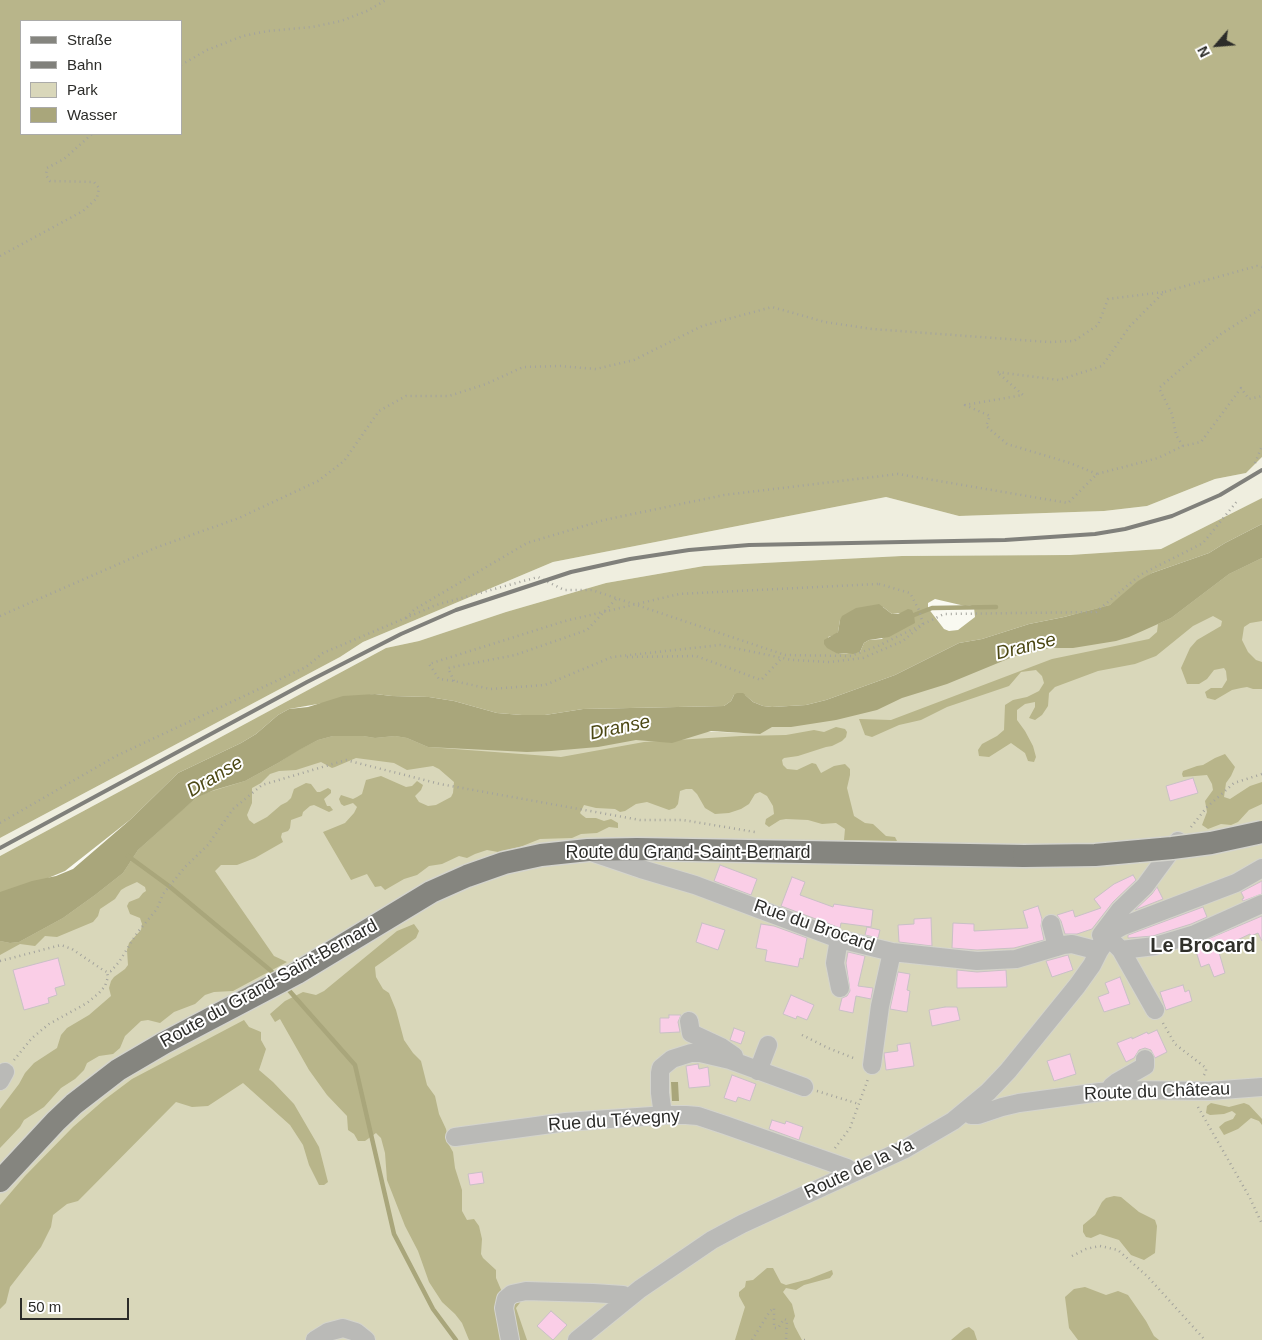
<!DOCTYPE html>
<meta charset="utf-8">
<style>
body{margin:0}
#map{position:relative;width:1262px;height:1340px;overflow:hidden;background:#f9f9f1;font-family:Helvetica,sans-serif}
canvas{display:block}
.legend{position:absolute;left:20px;top:20px;width:162px;height:115px;box-sizing:border-box;background:#fff;border:1px solid #ababa9;margin:0;padding:6px 9px;list-style:none;font-size:15px;color:#2c2c29}
.legend li{display:flex;align-items:center;gap:10px;height:25px}
.legend b{width:25px;border:1px solid #ababa9}
.north{position:absolute;left:1192px;top:20px;width:50px;height:50px;-webkit-text-stroke:4px #fff;paint-order:stroke;rotate:243deg;font-size:14px;font-weight:700;line-height:20px;text-align:center;color:#2c2c29}
.north::after{content:'';display:block;margin:auto;width:18px;height:22px;background:#2c2c29;clip-path:polygon(50% 0,100% 100%,50% 72%,0 100%)}
.scale{position:absolute;left:20px;top:1298px;width:109px;height:22px;box-sizing:border-box;border:2px solid #2c2c29;border-top:0;padding-left:6px;font-size:15px;line-height:18px;white-space:nowrap;color:#2c2c29;-webkit-text-stroke:4px #fff;paint-order:stroke}
</style>
<div id="map">
<canvas width="1262" height="1340"></canvas>
<ul class="legend">
<li><b style="height:6px;background:#85857f"></b>Straße</li>
<li><b style="height:6px;background:#80807b"></b>Bahn</li>
<li><b style="height:14px;background:#d9d7ba"></b>Park</li>
<li><b style="height:14px;background:#a9a67b"></b>Wasser</li>
</ul>
<div class="north">N</div>
<div class="scale">50 m</div>
</div>
<script>
const c = document.querySelector('canvas').getContext('2d');
c.lineJoin = 'round';
function fillPath(path, color) { c.fillStyle = color; c.fill(path, 'evenodd'); }
const toPath = rows => new Path2D(rows.map(r => 'M' + r).join(''));
function trace(path, color, width, dash) { c.strokeStyle = color; c.lineWidth = width; c.lineCap = dash ? 'butt' : 'round'; c.setLineDash(dash || []); c.stroke(path); }
function label(font, color, halo, rows, align = 'center') {
  c.font = font + ' Helvetica,sans-serif'; c.lineWidth = 4; c.setLineDash([]); c.textBaseline = 'middle'; c.strokeStyle = halo; c.fillStyle = color; for (const [text, x, y, turn = 0] of rows) {
    c.save(); c.translate(x, y); c.rotate((+turn || 0) * Math.PI / 180); c.textAlign = isNaN(turn) ? turn : align; if (halo) c.strokeText(text, 0, 0); c.fillText(text, 0, 0); c.restore();
  }
}
const built = toPath([
 [1262,457,1262,498,1161,549,1070,555,902,556,704,566,606,583,506,612,419,641,386,648,0,856,0,838,340,657,363,642,553,562,886,497,959,516,1104,511,1147,506,1215,479,1246,473]
]);
const green = toPath([
 [1262,531,1262,1340,0,1340,0,916,43,905,283,734,420,720,744,733,1015,640]
]);
const forest = toPath([
 [0,0,1262,0,1262,457,1246,473,1215,479,1147,506,1104,511,959,516,886,497,553,562,363,642,340,657,0,838],
 [21,21,181,21,181,134,21,134],
 [1262,498,1262,524,1225,543,1209,553,1152,573,1110,605,1064,617,1029,624,982,639,959,643,895,675,826,700,806,705,772,707,763,706,753,702,745,695,734,695,731,701,724,706,583,709,545,715,522,715,497,713,454,701,429,697,392,696,375,694,289,709,278,715,256,734,241,743,178,773,131,819,65,871,0,898,0,856,386,648,419,641,506,612,606,583,704,566,902,556,1070,555,1161,549],
 [935,599,965,606,970,605,974,607,975,617,958,630,949,631,944,629,928,608,928,603],
 [883,607,892,614,902,613,882,639,869,640,864,643,860,652,838,654,828,637,835,635,838,632,840,620],
 [1262,558,1262,621,1250,623,1244,627,1242,640,1248,652,1256,660,1262,662,1262,689,1253,689,1247,687,1241,688,1232,690,1215,700,1207,698,1205,692,1211,688,1222,688,1227,680,1226,671,1224,668,1214,670,1207,679,1199,684,1187,684,1181,668,1190,648,1197,640,1221,626,1222,621,1213,616,1193,626,1156,656,1135,664,1098,671,1055,687,1049,693,1048,706,1042,715,1035,720,1029,718,1035,707,1035,702,1025,704,1017,710,1017,720,1025,731,1033,746,1036,757,1034,762,1028,761,1025,753,1011,743,989,757,979,756,978,750,982,744,997,736,1004,730,1005,705,1013,700,1027,697,1039,691,1044,683,1042,676,1036,670,1021,672,1009,686,947,707,921,720,899,725,872,737,865,735,859,719,891,720,1052,659,1149,639,1157,632,1158,624,1171,618,1229,574],
 [836,727,845,729,847,732,846,737,842,741,832,746,826,747,798,756,784,758,782,760,783,765,787,769,797,770,812,763,816,764,821,773,834,766,845,764,850,769,850,775,847,788,854,816,865,823,873,824,886,836,895,837,897,841,844,840,845,829,836,823,822,824,808,820,786,819,780,820,769,827,765,824,766,819,774,814,773,806,767,796,760,792,755,794,749,804,741,809,729,813,715,814,705,808,697,794,692,789,686,789,680,791,678,804,675,808,669,810,647,802,636,804,625,811,620,812,615,809,596,808,584,805,580,813,582,815,586,818,596,818,604,821,611,819,618,823,618,828,609,827,597,833,581,834,572,838,540,839,520,847,498,852,487,850,475,854,467,858,459,856,442,864,429,866,417,875,404,879,385,890,381,886,375,887,367,874,351,880,323,832,345,823,354,813,357,807,353,803,344,806,341,804,339,799,341,795,353,799,357,797,362,794,366,780,381,776,406,787,412,786,417,781,423,785,421,790,415,796,419,802,428,806,436,805,451,797,453,793,454,782,439,769,433,766,407,770,394,763,356,758,335,767,332,768,321,762,296,770,279,771,270,774,261,783,252,788,252,803,247,815,249,820,254,824,267,817,281,805,287,802,291,798,294,789,306,783,311,784,317,792,320,792,328,788,331,790,331,793,324,799,327,806,330,806,333,810,329,812,314,805,310,806,303,812,302,816,291,820,290,828,288,831,282,833,281,837,283,842,255,858,237,865,221,865,215,871,274,956,287,962,233,991,214,992,205,995,195,1004,174,1012,160,1023,148,1020,141,1021,125,1036,120,1048,113,1054,99,1056,87,1063,84,1070,75,1079,61,1088,44,1107,24,1120,20,1127,0,1148,0,1109,19,1084,25,1073,34,1063,57,1048,61,1035,67,1028,89,1015,111,996,109,988,111,981,114,977,125,969,128,965,127,950,129,943,141,930,142,924,140,918,130,914,127,906,129,902,139,898,143,893,146,891,145,887,137,882,126,887,121,890,115,899,100,909,98,916,93,922,57,937,45,936,35,946,20,944,0,955,0,941,10,943,19,942,63,918,95,895,123,873,138,850,181,811,196,798,206,793,245,781,278,763,298,750,318,740,333,736,363,736,375,738,395,736,407,738,428,747,561,757,644,742,741,736,786,735,814,730,824,732],
 [1225,754,1235,767,1231,776,1226,783,1224,797,1230,799,1250,786,1262,782,1262,804,1249,810,1238,822,1231,825,1221,824,1208,829,1202,825,1207,812,1205,801,1213,790,1212,784,1207,775,1183,777,1182,774,1183,771,1197,766,1203,765,1215,758],
 [414,924,419,931,416,938,375,967,376,977,383,989,389,993,396,1010,404,1040,413,1053,421,1061,427,1085,435,1096,439,1114,446,1129,449,1145,453,1152,455,1168,462,1190,462,1211,467,1220,474,1219,479,1226,482,1239,481,1254,483,1258,496,1270,496,1278,502,1292,512,1306,516,1300,522,1300,516,1308,527,1340,469,1340,462,1323,455,1314,442,1302,429,1282,418,1251,405,1226,387,1180,385,1153,381,1138,376,1133,365,1141,358,1141,354,1134,348,1130,347,1116,327,1095,309,1070,280,1019,275,1022,270,1014,285,1001,303,992,316,995,324,991,397,931],
 [244,1020,249,1027,261,1032,261,1040,266,1049,259,1070,273,1082,294,1104,319,1147,328,1182,324,1185,319,1185,309,1165,303,1145,290,1125,243,1083,208,1106,192,1107,176,1102,78,1201,67,1204,53,1215,51,1227,41,1247,10,1287,6,1303,0,1309,0,1205,25,1176,73,1127,104,1100,132,1079],
 [1211,1103,1229,1107,1244,1103,1249,1105,1262,1119,1262,1125,1259,1121,1251,1118,1238,1129,1224,1135,1219,1127,1225,1122,1233,1119,1236,1114,1232,1111,1224,1114,1210,1115,1206,1113,1207,1106],
 [1114,1196,1121,1197,1139,1212,1155,1220,1157,1226,1155,1253,1144,1260,1131,1255,1119,1240,1100,1234,1091,1238,1086,1237,1083,1232,1083,1225,1095,1215,1102,1202,1106,1198],
 [767,1268,773,1268,781,1283,786,1285,809,1279,832,1270,833,1274,830,1278,804,1285,796,1290,786,1288,783,1292,792,1304,795,1316,793,1321,795,1327,802,1340,735,1340,745,1307,739,1296,739,1292,745,1287,746,1281,753,1280],
 [1085,1287,1106,1295,1118,1291,1128,1295,1146,1321,1154,1336,1159,1340,1078,1340,1069,1328,1065,1297,1074,1289],
 [969,1327,974,1331,977,1340,951,1340,964,1329]
]);
const water = toPath([
 [1262,524,1262,558,1229,574,1171,618,1158,624,1129,637,1116,641,1073,648,1049,648,1015,656,947,684,902,698,877,710,836,720,791,727,772,727,760,734,711,731,672,743,636,740,598,747,551,751,527,752,428,747,407,738,395,736,375,738,363,736,333,736,318,740,299,750,278,763,245,781,214,790,196,798,138,850,123,873,95,895,63,918,19,942,10,943,0,941,0,892,32,881,56,876,73,869,131,819,178,773,241,743,256,734,278,715,289,709,308,707,343,696,375,694,392,696,429,697,454,701,497,713,522,715,545,715,583,709,724,706,731,701,734,695,737,693,743,693,753,702,763,706,772,707,806,705,826,700,895,675,959,643,982,639,1029,624,1064,617,1110,605,1138,581,1152,573,1209,553,1225,543],
 [879,604,892,614,898,614,908,609,912,610,914,615,915,623,889,637,869,640,864,643,860,652,853,654,847,653,838,654,827,648,824,644,824,640,838,632,840,620,842,616,856,608],
 [671,1082,678,1082,679,1101,672,1101]
]);
const stream = toPath([
 [914,615,932,608,996,607],
 [128,856,169,886,270,970,277,977],
 [286,987,355,1065,394,1234,433,1309,456,1340]
]);
const building = toPath([
 [1193,778,1198,793,1170,801,1166,786,1193,778],
 [720,865,757,879,751,895,714,881,720,865],
 [1133,875,1136,880,1113,902,1092,929,1077,934,1065,934,1061,921,1057,915,1073,910,1075,917,1101,908,1094,899,1114,884,1133,875],
 [792,877,805,882,800,895,833,907,834,904,873,910,871,927,841,923,840,928,781,906,792,877],
 [1262,881,1262,894,1243,901,1242,899,1244,898,1241,892,1262,881],
 [1157,887,1163,899,1135,910,1152,894,1157,887],
 [1038,906,1042,919,1041,926,1044,940,1014,948,977,950,952,948,953,923,974,924,974,931,1028,928,1023,911,1038,906],
 [1203,907,1207,917,1191,924,1153,936,1128,938,1128,935,1203,907],
 [1262,916,1262,941,1258,933,1251,936,1250,934,1218,949,1225,973,1214,977,1209,964,1201,967,1194,945,1262,916],
 [931,918,932,946,899,942,898,925,914,924,914,919,931,918],
 [702,923,725,930,718,950,696,942,702,923],
 [761,924,774,926,807,938,803,959,800,958,798,967,765,961,767,950,756,948,761,924],
 [867,927,880,930,878,938,865,935,867,927],
 [848,952,865,956,858,986,873,988,871,999,856,996,853,1013,839,1010,842,998,847,996,850,991,846,963,848,952],
 [1068,955,1073,970,1052,977,1046,961,1068,955],
 [58,958,65,985,55,988,57,995,48,998,49,1003,24,1010,13,970,58,958],
 [957,970,977,972,1006,970,1007,987,957,988,957,970],
 [898,972,910,974,907,990,910,991,907,1012,890,1009,898,972],
 [1120,977,1130,1004,1104,1012,1098,997,1109,993,1105,983,1120,977],
 [1183,985,1185,992,1189,990,1192,1001,1166,1010,1160,992,1183,985],
 [791,995,814,1005,807,1020,797,1016,796,1019,783,1014,791,995],
 [945,1007,957,1007,960,1020,932,1026,929,1010,945,1007],
 [669,1015,681,1015,678,1022,680,1032,660,1033,660,1018,669,1018,669,1015],
 [734,1028,745,1032,741,1044,730,1040,734,1028],
 [1157,1030,1167,1052,1155,1058,1151,1050,1145,1048,1139,1050,1134,1058,1126,1062,1117,1043,1132,1037,1132,1039,1147,1032,1148,1034,1157,1030],
 [910,1043,914,1066,886,1070,884,1053,898,1051,897,1045,910,1043],
 [1070,1054,1076,1074,1054,1081,1047,1061,1070,1054],
 [698,1064,699,1069,708,1067,710,1086,689,1088,686,1066,698,1064],
 [732,1075,756,1084,750,1101,738,1097,736,1102,724,1098,732,1075],
 [772,1120,785,1124,786,1121,803,1127,799,1140,769,1129,772,1120],
 [482,1172,484,1183,470,1185,468,1174,482,1172],
 [551,1311,567,1325,553,1340,537,1326,551,1311]
]);
const path = toPath([
 [181,65,207,50,243,36,268,31,312,27,341,21,367,11,386,0],
 [0,256,83,211,97,198,99,188,94,182,50,181,46,175,47,168,64,159,92,134],
 [1183,446,1176,435,1172,414,1159,388,1221,334,1262,308],
 [1255,463,1262,446],
 [1097,474,1070,463,1007,444,986,426,990,416,965,405,1023,395,997,372,1059,380,1102,366,1130,326,1164,292,1257,266,1262,267],
 [879,584,910,593,919,610,923,624,903,641,863,658,830,662,792,660,720,645,612,657,545,685,490,689,454,681,439,679,429,664,565,621,679,594,879,584],
 [0,616,155,548,239,518,318,481,344,461,379,411,406,396,449,396,486,384,523,367,560,366,596,369,634,360,702,326,772,307,825,322,872,329,1048,342,1074,341,1098,325,1108,299,1164,292],
 [406,618,415,609,527,543,604,520,724,495,898,474,1068,503,1097,474,1158,458,1183,446,1201,442,1241,388,1249,399,1262,396],
 [627,657,696,656,761,680,782,658],
 [454,681,448,668,515,655,587,630,617,598],
 [0,823,116,756,306,667,323,653,436,605,538,577,564,590,592,590,785,655,851,656,878,646,944,614,1096,612,1140,575,1203,543,1238,500],
 [1191,827,1207,807,1234,783,1262,774],
 [0,961,61,945,72,949,103,970,107,972,111,971,119,962,137,933,157,909,163,894,185,867,208,845,233,809,262,785,346,760,440,784,640,820,683,820,755,832],
 [1163,1023,1175,1044,1206,1068,1206,1072,1204,1075],
 [802,1035,828,1048,856,1059],
 [14,1060,32,1038,49,1024,87,1003,99,993,105,986,108,977,107,972],
 [817,1091,859,1104],
 [1198,1107,1250,1198,1262,1224],
 [835,1148,850,1128,868,1079],
 [1072,1256,1086,1249,1100,1246,1118,1250,1148,1277,1205,1340],
 [752,1340,770,1311,774,1308,774,1328,778,1328,784,1319,787,1320,786,1340],
 [804,1340,806,1340]
]);
const minor = toPath([
 [594,853,641,869,695,885,839,939,892,952,977,961,1016,959,1063,945,1072,944,1099,951],
 [1051,924,1057,947],
 [1101,935,1120,910,1145,886,1178,841],
 [1109,936,1113,942,1121,950,1155,946,1195,934,1262,904],
 [839,939,835,963,840,988],
 [1121,950,1155,1010],
 [689,1021,691,1033,721,1047,734,1056],
 [872,1065,880,1006,892,952],
 [758,1071,768,1045],
 [0,1081,5,1072],
 [1109,1091,1112,1086,1117,1082,1145,1066,1145,1059],
 [966,1111,971,1115,978,1115,1002,1107,1019,1103,1100,1092,1127,1090,1209,1091,1262,1087],
 [663,1115,660,1093,660,1073,661,1068,672,1059,691,1053,700,1053,730,1060,804,1087],
 [455,1137,566,1122,666,1115,686,1115,698,1116,725,1125,847,1168,853,1173],
 [315,1340,328,1332,343,1328,356,1332,366,1340],
 [510,1340,504,1308,506,1299,512,1294,526,1291,593,1293,623,1295,627,1298],
 [577,1340,640,1289,712,1240,742,1224,905,1149,953,1121,988,1092,1008,1071,1077,986,1092,965,1099,951,1109,936,1114,931,1123,926,1236,883,1262,868]
]);
const major = toPath([
 [0,1181,56,1121,74,1104,118,1070,164,1043,297,973,431,892,467,876,504,863,541,855,588,850,637,849,1024,856]
]);
const rail = toPath([
 [0,848,307,682,401,634,456,610,571,572,630,559,689,550,749,545,1005,540,1095,534,1125,529,1172,516,1220,495,1262,470]
]);
const majorBridge = toPath([
 [1024,856,1095,855,1172,848,1211,843,1262,832]
]);
const streetNames = [
 ["Route du Grand-Saint-Bernard",688,853],
 ["Rue du Brocard",814,926,19],
 ["Route du Grand-Saint-Bernard",269,984,-29],
 ["Route du Château",1157,1092,-2],
 ["Rue du Tévegny",614,1121,-4],
 ["Route de la Ya",859,1169,-25]
];
const waterNames = [
 ["Dranse",1026,647,-14],
 ["Dranse",620,728,-12],
 ["Dranse",215,777,-31]
];
const quarterNames = [
 ["Le Brocard",1203,946]
];
fillPath(built, '#efeedf');
fillPath(green, '#d9d7ba');
fillPath(forest, '#b8b58a');
fillPath(water, '#a9a67b');
trace(stream, '#a9a67b', 4.5);
fillPath(building, '#facee7');
trace(building, '#c9c1c6', 1);
trace(minor, '#d4d4cd', 20);
trace(major, '#d4d4cd', 25);
trace(path, '#a3a39d', 2.5, [1, 4]);
trace(minor, '#babab7', 18);
trace(major, '#85857f', 22);
trace(rail, '#80807b', 4);
trace(majorBridge, '#d4d4cd', 25, []);
trace(majorBridge, '#85857f', 22);
label('18px', '#2c2c29', '#fff', streetNames);
label('italic 19px', '#4c4814', '#fff', waterNames);
label('bold 20px', '#30302a', '#fff', quarterNames);
</script>
